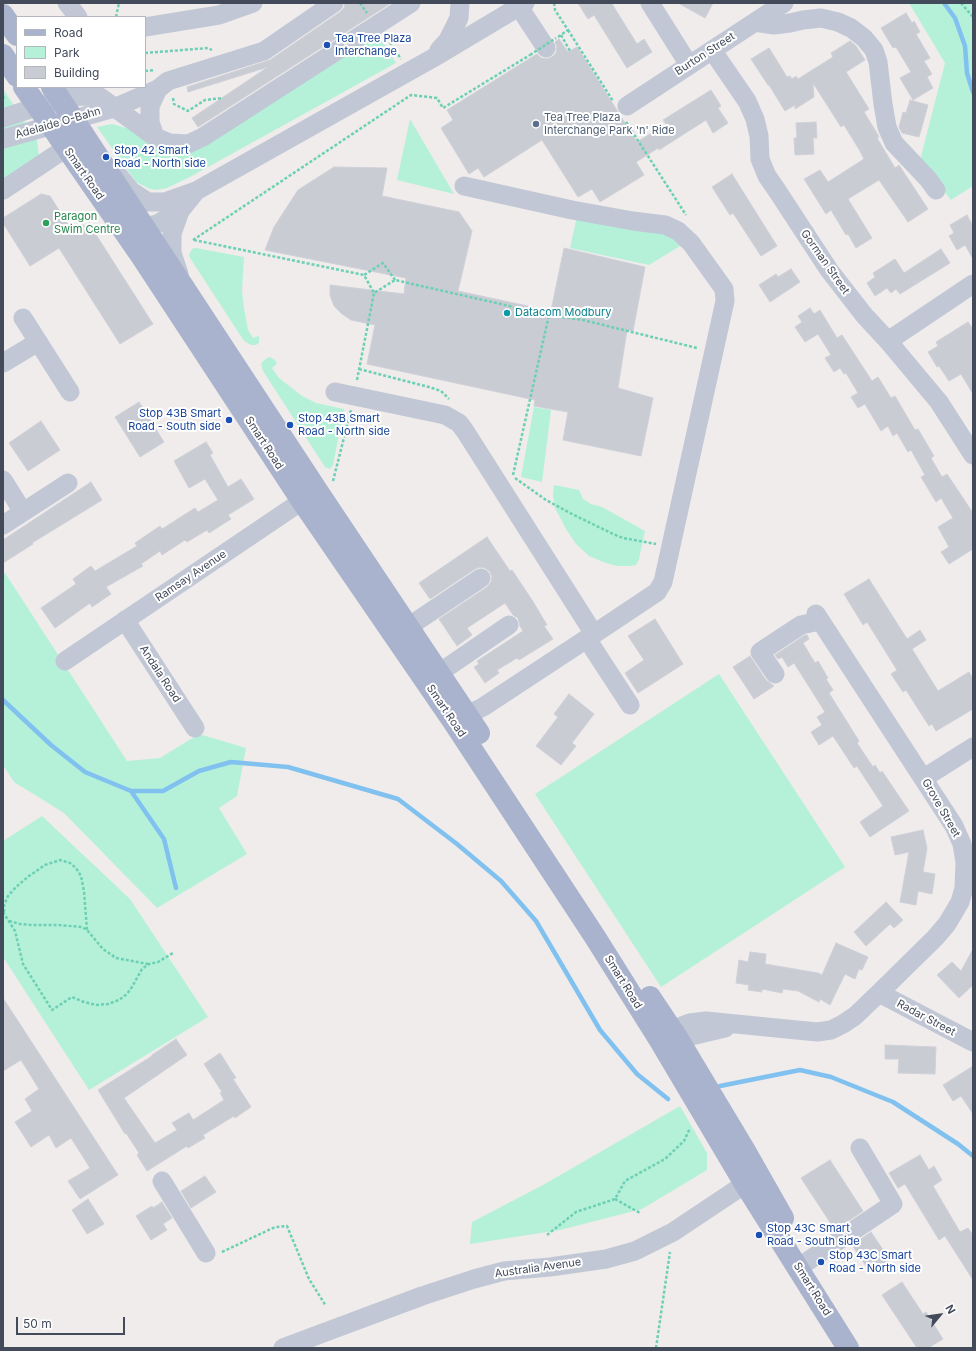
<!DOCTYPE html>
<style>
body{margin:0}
#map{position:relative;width:976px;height:1351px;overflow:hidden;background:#efeceb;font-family:Inter,sans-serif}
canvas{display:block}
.frame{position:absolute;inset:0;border:4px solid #434a5a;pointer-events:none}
.legend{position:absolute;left:16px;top:16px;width:130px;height:72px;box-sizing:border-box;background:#fff;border:1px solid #b4b7bd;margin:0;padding:5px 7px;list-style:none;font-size:12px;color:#434a5a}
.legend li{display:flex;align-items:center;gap:8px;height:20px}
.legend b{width:20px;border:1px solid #b4b7bd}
.north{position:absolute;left:920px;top:1295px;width:40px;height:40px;-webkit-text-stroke:3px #fff;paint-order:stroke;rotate:61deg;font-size:11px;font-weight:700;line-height:16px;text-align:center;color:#434a5a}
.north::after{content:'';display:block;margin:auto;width:14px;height:18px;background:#434a5a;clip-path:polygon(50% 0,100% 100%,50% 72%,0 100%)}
.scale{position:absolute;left:16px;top:1317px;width:109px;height:18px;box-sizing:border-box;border:2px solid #434a5a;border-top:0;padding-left:5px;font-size:12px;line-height:14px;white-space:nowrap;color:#434a5a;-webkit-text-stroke:3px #fff;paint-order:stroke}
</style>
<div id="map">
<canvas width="976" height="1351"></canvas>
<div class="frame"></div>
<ul class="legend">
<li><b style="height:5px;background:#a9b3cd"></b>Road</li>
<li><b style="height:11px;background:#b5f1d9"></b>Park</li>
<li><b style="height:11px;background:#caccd4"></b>Building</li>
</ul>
<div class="north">N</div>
<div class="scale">50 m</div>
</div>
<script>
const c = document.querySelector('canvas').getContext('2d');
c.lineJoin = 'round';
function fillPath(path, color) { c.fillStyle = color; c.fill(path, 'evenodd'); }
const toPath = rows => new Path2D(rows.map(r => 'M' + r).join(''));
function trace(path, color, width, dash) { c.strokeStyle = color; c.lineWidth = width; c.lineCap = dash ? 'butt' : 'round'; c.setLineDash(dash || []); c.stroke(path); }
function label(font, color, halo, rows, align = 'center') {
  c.font = font + ' Inter,sans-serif'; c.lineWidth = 4; c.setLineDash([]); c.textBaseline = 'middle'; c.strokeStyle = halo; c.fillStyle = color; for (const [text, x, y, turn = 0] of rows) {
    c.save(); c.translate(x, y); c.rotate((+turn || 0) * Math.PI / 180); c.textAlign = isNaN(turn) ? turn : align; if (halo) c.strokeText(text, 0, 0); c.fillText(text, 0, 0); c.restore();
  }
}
const green = toPath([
 [909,3,973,3,973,186,951,200,920,160,945,63],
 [377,33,396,63,190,177,167,188,157,190,150,189,136,182,97,127,112,124,133,130,150,145,169,153,191,152],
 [3,89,37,140,39,156,3,180],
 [410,119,454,194,397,180],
 [577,216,652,229,685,243,649,265,570,248],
 [193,248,196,248,244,257,242,291,244,308,248,330,253,338,259,336,259,343,256,345,251,345,244,341,190,258,189,254],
 [270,357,275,360,277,364,272,368,279,378,302,396,316,403,344,409,333,465,330,469,325,467,263,371,261,365,262,362,267,358],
 [534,407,551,410,542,482,521,477],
 [554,485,579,490,583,499,591,504,602,507,645,531,639,559,636,565,629,566,617,566,603,562,589,556,576,544,566,529,555,508,553,496],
 [5,573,127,761,160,758,199,734,246,748,237,796,219,808,247,854,157,908,64,813,14,782,3,765,3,574],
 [719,674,845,867,661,987,535,794],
 [42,816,130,899,208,1017,89,1090,3,957,3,841],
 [680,1106,707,1153,707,1170,642,1209,560,1230,470,1244,472,1222,543,1185]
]);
const stream = toPath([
 [944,3,955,18,965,46,967,73,973,92],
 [3,700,51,745,85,772,131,791,163,791,199,771,231,762,288,767,398,799,457,844,501,881,536,921,600,1030,637,1074,668,1099],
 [131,791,164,839,176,888],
 [720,1086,800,1070,831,1077,893,1102,958,1144,973,1156]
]);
const building = toPath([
 [345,3,391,3,198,127,192,118,268,67,188,92,187,87,270,60,340,12,344,8,345,3],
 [578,3,613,3,612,4,637,44,644,39,652,52,627,68,594,15,588,19,578,3],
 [678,3,713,3,705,18,678,3],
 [906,13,912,23,914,21,920,32,916,34,930,58,924,61,932,74,927,77,933,88,913,100,900,78,911,72,896,47,893,48,881,28,906,13],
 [559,39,568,52,577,47,637,142,666,124,663,120,711,90,721,106,718,108,728,123,713,133,706,120,659,150,658,148,636,162,644,175,600,202,592,189,578,197,542,140,484,177,478,168,469,174,441,128,453,120,447,110,537,54,541,58,547,59,552,57,556,53,557,47,555,42,559,39],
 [850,41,856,46,865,60,846,72,869,109,864,112,878,135,879,137,877,138,895,168,899,165,928,209,908,222,879,180,848,199,872,238,856,248,848,234,846,235,831,210,826,214,804,179,820,170,828,182,864,159,860,151,844,125,841,127,813,83,814,97,795,109,795,105,785,111,769,85,768,85,751,59,769,48,787,77,790,76,792,79,796,76,798,79,833,57,831,53,850,41],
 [910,100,928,105,919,137,902,133,899,127,903,112,906,113,910,100],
 [816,122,817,138,813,138,814,154,795,155,794,138,797,138,796,123,816,122],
 [334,167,387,168,382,196,459,212,472,231,458,291,551,311,564,248,645,267,633,331,627,330,618,388,653,398,641,456,563,440,568,412,534,406,535,400,367,364,375,325,351,320,342,314,334,306,330,295,330,285,404,294,406,278,265,250,274,227,298,190,334,167],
 [732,174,777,246,761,256,733,213,730,215,712,187,732,174],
 [41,194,50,196,69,226,83,225,89,228,95,233,153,324,120,344,59,248,30,266,3,223,3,218,41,194],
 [967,215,973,226,973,259,965,245,957,250,949,236,954,233,950,225,967,215],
 [941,249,950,263,900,294,896,289,891,293,887,288,875,296,867,283,875,277,873,273,895,259,904,273,941,249],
 [791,269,800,282,770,302,759,285,776,274,778,277,791,269],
 [810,308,814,314,820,310,837,338,842,335,872,381,878,377,891,398,895,396,915,430,918,429,934,456,931,458,942,477,947,474,973,513,973,549,949,564,941,552,949,547,938,527,953,518,941,498,936,502,921,477,925,475,911,450,908,452,897,433,893,436,888,426,881,431,865,404,858,408,851,397,858,393,846,373,844,374,840,368,834,372,825,358,831,355,818,334,805,342,795,327,802,322,798,316,810,308],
 [968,322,973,329,973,394,961,374,949,381,939,366,937,367,928,352,938,346,936,342,968,322],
 [139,402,164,442,140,457,115,417,139,402],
 [41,421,60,450,28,471,9,443,41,421],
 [206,442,213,453,210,455,228,487,241,479,254,499,228,515,231,519,209,533,207,530,187,542,185,540,162,555,160,551,141,564,143,566,106,587,111,594,92,607,90,603,55,628,41,608,76,584,73,579,91,566,95,571,137,546,135,543,160,526,162,529,195,508,198,512,218,500,205,479,189,488,174,461,206,442],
 [91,482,102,500,32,543,33,544,3,563,3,540,91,482],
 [487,537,510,571,512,570,532,600,547,625,544,626,553,639,519,660,517,658,497,670,499,673,485,683,474,667,479,664,477,661,523,631,520,626,518,618,513,615,505,603,467,628,472,635,457,646,439,619,487,587,491,582,492,577,490,572,485,568,480,567,475,569,430,599,419,583,487,537],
 [869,579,907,639,920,630,926,640,912,649,938,691,969,672,973,679,973,709,936,731,932,724,929,726,906,690,903,692,891,674,897,670,867,622,863,625,844,594,869,579],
 [655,619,683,664,638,693,625,673,644,660,628,636,655,619],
 [805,635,807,635,809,639,803,643,815,663,818,661,828,678,826,679,833,690,829,693,859,741,857,743,873,767,875,765,880,773,882,771,909,811,870,837,860,822,883,806,857,766,854,768,833,736,819,745,811,732,822,725,817,717,825,712,794,663,788,667,782,657,778,659,775,655,805,635],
 [750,656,766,680,774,686,754,699,733,667,750,656],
 [569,694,594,714,572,743,576,746,561,765,536,746,558,717,554,714,569,694],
 [923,830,927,848,923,872,935,874,932,894,918,891,916,905,900,902,909,852,895,855,891,837,923,830],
 [886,902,903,920,894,928,890,924,866,946,854,932,886,902],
 [836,943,868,957,862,970,859,969,855,979,845,974,830,1005,820,999,819,1002,798,991,783,989,782,993,762,989,762,992,748,990,749,985,736,983,739,960,748,962,750,952,766,954,765,964,818,973,822,975,836,943],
 [973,949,973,985,959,998,937,975,952,962,961,971,973,949],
 [3,998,118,1175,80,1199,68,1181,90,1168,71,1138,56,1148,49,1135,31,1147,15,1122,32,1111,25,1099,39,1089,21,1060,3,1071,3,998],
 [176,1039,187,1055,124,1098,155,1143,177,1130,172,1123,189,1113,193,1120,224,1100,220,1093,222,1092,204,1064,220,1053,236,1078,233,1079,251,1107,235,1118,234,1116,203,1135,205,1138,188,1148,187,1146,147,1171,137,1155,139,1153,126,1133,125,1134,98,1090,152,1056,152,1055,176,1039],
 [885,1045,936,1047,935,1074,898,1073,899,1059,885,1059,885,1045],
 [973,1066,973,1114,961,1096,953,1101,943,1085,973,1066],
 [920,1155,929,1170,934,1166,942,1180,933,1186,960,1232,968,1228,973,1235,973,1280,945,1236,939,1240,905,1184,898,1188,889,1173,920,1155],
 [830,1160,863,1211,835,1230,801,1178,830,1160],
 [205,1176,216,1192,191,1208,181,1191,205,1176],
 [88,1199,104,1224,87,1234,72,1210,88,1199],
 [162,1202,172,1218,163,1224,167,1230,151,1240,136,1216,152,1206,153,1208,162,1202],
 [871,1232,890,1260,870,1272,852,1245,871,1232],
 [902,1282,923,1314,926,1312,943,1339,928,1348,917,1348,882,1295,902,1282]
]);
const path = toPath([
 [360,3,367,13],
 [554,3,555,10,568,30,558,37],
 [961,3,973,17],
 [116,17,119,3],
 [568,30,613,101],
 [561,35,570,51],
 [387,38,401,59],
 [145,53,208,48,212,50],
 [145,71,155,70],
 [3,96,4,100],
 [173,98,174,104,188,111,205,100,223,98],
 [626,122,686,215],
 [193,240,411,95,437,98,443,108,530,55],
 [194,240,364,275],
 [395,280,383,263,364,275,374,293,395,280,549,315,583,320,697,348],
 [359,369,429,387,441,391,449,399],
 [357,380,374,293],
 [513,475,549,315],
 [515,478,546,500,570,513,613,534,623,538,656,544],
 [333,481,351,410],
 [3,912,15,931,23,964,52,1010,72,997,84,1002,96,1005,108,1004,119,1000,127,994,132,987,142,969,149,964,158,962,173,953],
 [4,912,4,905,8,896,16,887,29,876,45,865,60,860,70,863,76,868,81,876,84,891,87,930],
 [9,921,20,924,31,925,58,925,82,927,87,930,103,949,116,958,148,964],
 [615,1199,640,1213],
 [547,1235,576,1212,615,1199,625,1181,665,1159,684,1141,690,1128],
 [222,1252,275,1227,287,1226,309,1279,326,1306],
 [656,1348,670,1252]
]);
const minor = toPath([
 [67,3,78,17],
 [650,3,689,65],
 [519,7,546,48],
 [755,22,774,25,790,23,803,20,821,18,838,22,851,28,864,38,874,50,878,62,883,104,887,127,894,143,928,179,936,190],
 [145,27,219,15,253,3],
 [439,50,448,40,459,18,460,3],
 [712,50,747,101,755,119,759,136,760,159,767,176,778,192,829,270,864,315,888,341,939,402,973,455],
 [627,106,784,3],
 [3,118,64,98,82,96,100,97,155,137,170,143,188,144,203,137,411,3],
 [155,137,150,122,150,106,158,89,168,81,264,51,334,3],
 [3,139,114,108,158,89],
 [119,176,131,191,148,202,165,202,196,191,433,58,525,3],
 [3,190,66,148,77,138],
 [129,227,143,227,157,224,180,211],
 [179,274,172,253,172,234,180,211,196,191],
 [23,318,70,392],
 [888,341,973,284],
 [3,363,38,342],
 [335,392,445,415,459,423,465,431,594,634],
 [3,480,23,512],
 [3,525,68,483],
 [125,620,195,728],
 [408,627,481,578],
 [587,639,630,705],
 [65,661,302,501,315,494],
 [439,673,509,625],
 [775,674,760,652,801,625,820,621],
 [454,721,483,707,594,634,657,592,663,582,725,301,724,289,691,243,678,231,665,225,633,221,572,210,464,186],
 [924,778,973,747],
 [879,993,973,1042],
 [676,1036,687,1037,725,1028],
 [665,1042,676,1036,682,1026,690,1023,706,1021,817,1032,831,1030,843,1024,855,1016,879,993,935,938,947,924,960,902,964,888,965,862,962,844,954,826,816,614],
 [162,1181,206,1253],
 [808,1261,893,1204,860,1148],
 [283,1348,422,1296,474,1279,504,1271,550,1267,606,1259,635,1251,673,1232,745,1184,759,1178]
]);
const major = toPath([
 [3,15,17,35],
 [3,55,17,76],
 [83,134,318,492,479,733],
 [59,137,142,257,302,501,453,721,595,937,659,1039,745,1184,848,1348],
 [650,997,676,1036,745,1151,783,1218]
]);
const pathBridge = toPath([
 [530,55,556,38]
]);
const majorBridge = toPath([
 [24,87,59,137],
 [52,87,83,134]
]);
const markers = [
 [327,45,4,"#1a4fb4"],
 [536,124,4,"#5c6f8a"],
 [106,157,4,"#1a4fb4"],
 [46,223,4,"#2e9e5b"],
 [507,313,4,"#0f9aa8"],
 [229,420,4,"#1a4fb4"],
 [290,425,4,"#1a4fb4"],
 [759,1235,4,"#1a4fb4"],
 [821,1262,4,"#1a4fb4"]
];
const transitNames = [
 ["Tea Tree Plaza",335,39],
 ["Interchange",335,52],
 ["Stop 42 Smart",114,151],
 ["Road - North side",114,164],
 ["Stop 43B Smart",221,414,"right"],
 ["Road - South side",221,427,"right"],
 ["Stop 43B Smart",298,419],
 ["Road - North side",298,432],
 ["Stop 43C Smart",767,1229],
 ["Road - South side",767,1242],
 ["Stop 43C Smart",829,1256],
 ["Road - North side",829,1269]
];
const streetNames = [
 ["Burton Street",705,54,-33],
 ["Adelaide O-Bahn",58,123,-16],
 ["Smart Road",84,174,55],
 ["Gorman Street",825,262,55],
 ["Smart Road",264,443,57],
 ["Ramsay Avenue",191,576,-34],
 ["Andala Road",160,674,57],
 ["Smart Road",446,711,56],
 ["Grove Street",941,808,60],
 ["Smart Road",623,982,58],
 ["Radar Street",926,1018,28],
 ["Australia Avenue",538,1268,-8],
 ["Smart Road",812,1289,58]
];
const serviceNames = [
 ["Tea Tree Plaza",544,118],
 ["Interchange Park 'n' Ride",544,131]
];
const leisureNames = [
 ["Paragon",54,217],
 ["Swim Centre",54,230]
];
const cultureNames = [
 ["Datacom Modbury",515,313]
];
fillPath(green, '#b5f1d9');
trace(stream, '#80c1f0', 4.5);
fillPath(building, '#caccd4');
trace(building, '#cfd0d8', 1);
trace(path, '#6cd0b4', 2.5, [3, 2]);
trace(minor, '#c1c7d4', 19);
trace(major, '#a9b3cd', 22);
trace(pathBridge, '#6cd0b4', 2.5, [3, 2]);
trace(majorBridge, '#a9b3cd', 22);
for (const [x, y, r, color] of markers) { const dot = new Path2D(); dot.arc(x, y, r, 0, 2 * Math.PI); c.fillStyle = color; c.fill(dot); trace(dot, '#fff', 1.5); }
label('11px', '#164399', '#fff', transitNames, 'left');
label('11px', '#434a5a', '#fff', streetNames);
label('11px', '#4e5e75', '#fff', serviceNames, 'left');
label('11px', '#27864d', '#fff', leisureNames, 'left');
label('11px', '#0d838f', '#fff', cultureNames, 'left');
</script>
